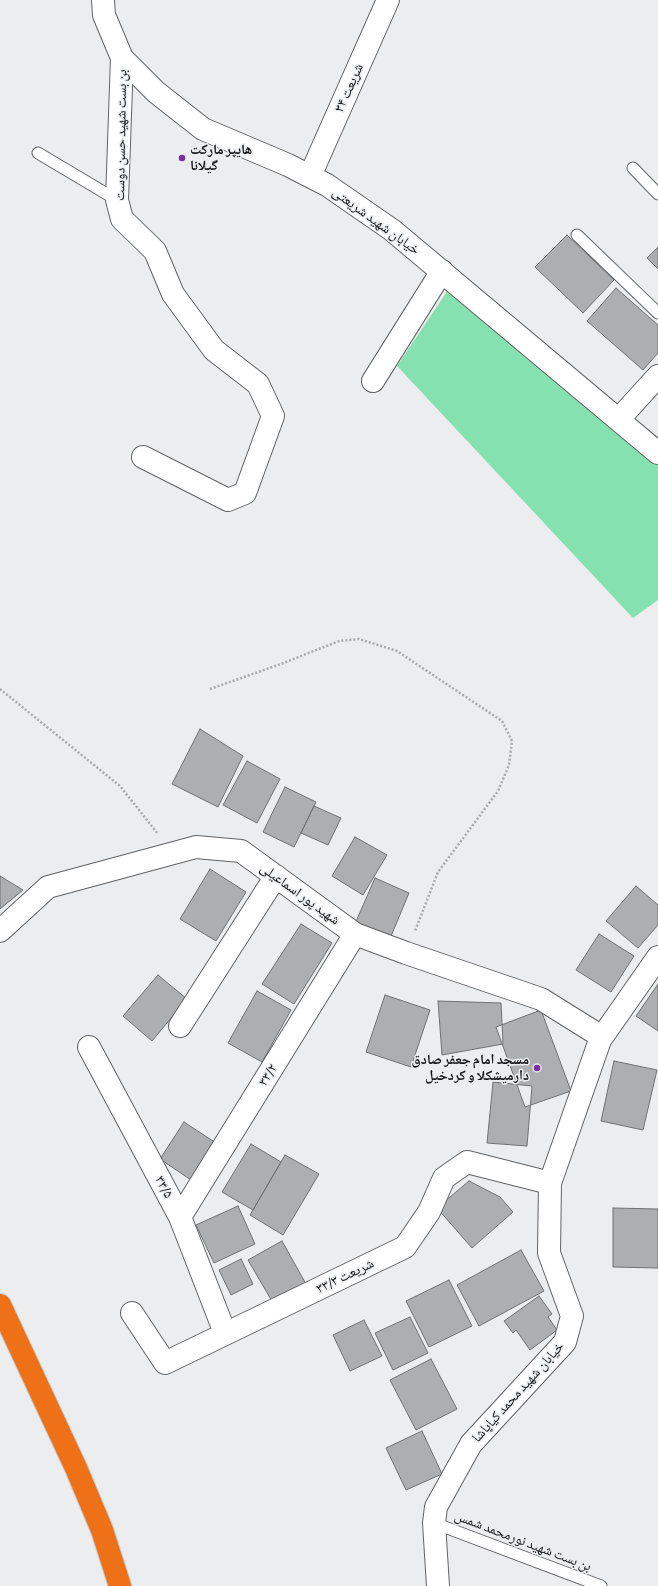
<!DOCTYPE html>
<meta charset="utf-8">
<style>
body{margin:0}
canvas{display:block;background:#ecedef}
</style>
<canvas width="658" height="1586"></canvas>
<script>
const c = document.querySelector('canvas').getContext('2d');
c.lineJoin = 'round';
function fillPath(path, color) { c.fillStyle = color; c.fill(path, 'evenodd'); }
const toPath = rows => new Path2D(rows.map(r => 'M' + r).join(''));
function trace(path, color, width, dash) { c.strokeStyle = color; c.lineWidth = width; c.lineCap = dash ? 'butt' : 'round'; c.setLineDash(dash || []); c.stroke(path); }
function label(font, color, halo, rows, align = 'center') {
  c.font = font + ' "Alegreya Sans","Noto Naskh Arabic",sans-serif'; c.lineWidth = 3; c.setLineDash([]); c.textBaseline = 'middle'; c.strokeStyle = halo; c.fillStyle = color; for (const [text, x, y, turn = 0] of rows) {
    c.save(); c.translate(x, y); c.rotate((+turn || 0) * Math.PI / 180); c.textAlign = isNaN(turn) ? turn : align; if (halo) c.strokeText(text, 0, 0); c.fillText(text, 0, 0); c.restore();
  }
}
const green = toPath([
 [450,287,658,465,658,600,633,618,397,366]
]);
const building = toPath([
 [567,235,614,280,583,313,535,267,567,235],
 [658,247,658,269,647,258,658,247],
 [616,288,658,325,658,353,643,370,587,321,616,288],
 [200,729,243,756,218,807,172,784,200,729],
 [247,761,280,779,257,823,223,805,247,761],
 [285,787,316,802,294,847,263,832,285,787],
 [314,806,341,818,328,845,301,833,314,806],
 [355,837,387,855,363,895,332,876,355,837],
 [210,869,246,892,216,941,180,919,210,869],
 [0,876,23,890,0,909,0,876],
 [375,878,409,893,389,941,354,926,375,878],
 [636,886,658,905,658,925,638,948,606,921,636,886],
 [301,924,332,943,294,1004,262,984,301,924],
 [599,934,634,956,611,992,576,970,599,934],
 [158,975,187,999,152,1041,123,1016,158,975],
 [658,984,658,1031,636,1016,658,984],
 [257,991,291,1010,262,1062,228,1043,257,991],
 [385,995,430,1010,411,1067,366,1052,385,995],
 [438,1001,501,1003,503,1044,442,1055,438,1001],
 [541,1010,571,1091,525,1107,496,1027,541,1010],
 [614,1061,657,1070,643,1130,601,1121,614,1061],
 [493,1082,532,1086,527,1146,487,1143,493,1082],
 [184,1122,216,1143,191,1180,160,1159,184,1122],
 [251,1144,281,1162,253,1210,222,1192,251,1144],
 [285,1155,319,1174,283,1235,250,1215,285,1155],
 [469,1181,500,1197,513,1212,472,1248,437,1208,469,1181],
 [238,1206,255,1244,214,1263,196,1225,238,1206],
 [613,1208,658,1209,658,1268,613,1267,613,1208],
 [282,1241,306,1284,273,1303,248,1260,282,1241],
 [521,1250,544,1291,479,1326,457,1285,521,1250],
 [241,1259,253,1284,231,1295,219,1270,241,1259],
 [449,1280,472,1326,429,1347,406,1301,449,1280],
 [539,1296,552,1314,548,1317,557,1330,530,1350,516,1330,513,1333,504,1321,539,1296],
 [410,1317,428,1353,393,1370,375,1333,410,1317],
 [364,1320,382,1356,350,1371,333,1335,364,1320],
 [431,1359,457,1409,416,1430,390,1380,431,1359],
 [422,1431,442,1474,406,1490,386,1448,422,1431]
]);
const path = toPath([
 [0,689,120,786,158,834],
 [210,689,281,664,339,641,359,639,397,651,502,721,512,741,509,765,498,791,438,872,415,931]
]);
const service = toPath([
 [38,153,117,200],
 [633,168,658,194],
 [577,235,658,313],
 [434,1523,601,1586]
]);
const minor = toPath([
 [122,58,117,200,122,219,155,251,173,294,214,350,258,384,273,416,245,493,228,500,143,457],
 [310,176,388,0],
 [373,381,442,271],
 [619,419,658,376],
 [0,931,48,887,196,847,241,851,355,934,406,953,541,999,602,1037],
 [180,1026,276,876],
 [89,1047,180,1217,225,1333],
 [180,1217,355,934],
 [132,1313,165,1363,405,1247,429,1212,444,1178,467,1162,550,1183],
 [438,1586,434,1523,436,1507,471,1444,565,1342,572,1316,549,1253,550,1183,600,1040,658,957]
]);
const tertiary = toPath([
 [103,0,104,15,122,58,156,92,203,129,288,165,327,185,392,230,658,453]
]);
const motorway = toPath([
 [0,1305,76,1468,102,1530,120,1586]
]);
const markers = [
 [182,158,4,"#782fa2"],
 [537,1068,4,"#782fa2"]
];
const streetNames = [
 ["شریعت ۳۴",349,88,-66],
 ["بن بست شهید حسن دوست",121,135,-89],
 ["خیابان شهید شریعتی",376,221,36],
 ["شهید پور اسماعیلی",300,894,36],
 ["۳۳/۲",268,1075,-58],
 ["۳۳/۵",164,1187,62],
 ["شریعت ۳۳/۳",345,1276,-26],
 ["خیابان شهید محمد کیاپاشا",518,1392,-48],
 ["بن بست شهید نورمحمد شمس",523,1541,21]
];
const poiNames = [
 ["هایپر مارکت",190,150],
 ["گیلانا",190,166],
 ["مسجد امام جعفر صادق",529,1060,"right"],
 ["دارمیشکلا و کردخیل",529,1076,"right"]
];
fillPath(green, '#86e1b0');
fillPath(building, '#adaeb0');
trace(building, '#717173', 1);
trace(service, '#626365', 13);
trace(minor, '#626365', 24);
trace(tertiary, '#626365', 24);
trace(motorway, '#c7c7c8', 24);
trace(path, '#a8a9aa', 2.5, [2, 2]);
trace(service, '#fff', 11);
trace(minor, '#fff', 22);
trace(tertiary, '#fff', 22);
trace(motorway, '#ee7017', 22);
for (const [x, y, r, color] of markers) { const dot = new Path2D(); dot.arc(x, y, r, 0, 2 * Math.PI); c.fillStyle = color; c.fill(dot); trace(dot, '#ecedef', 1.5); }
label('14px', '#171718', '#ecedef', streetNames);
label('bold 14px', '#171718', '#ecedef', poiNames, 'left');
</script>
